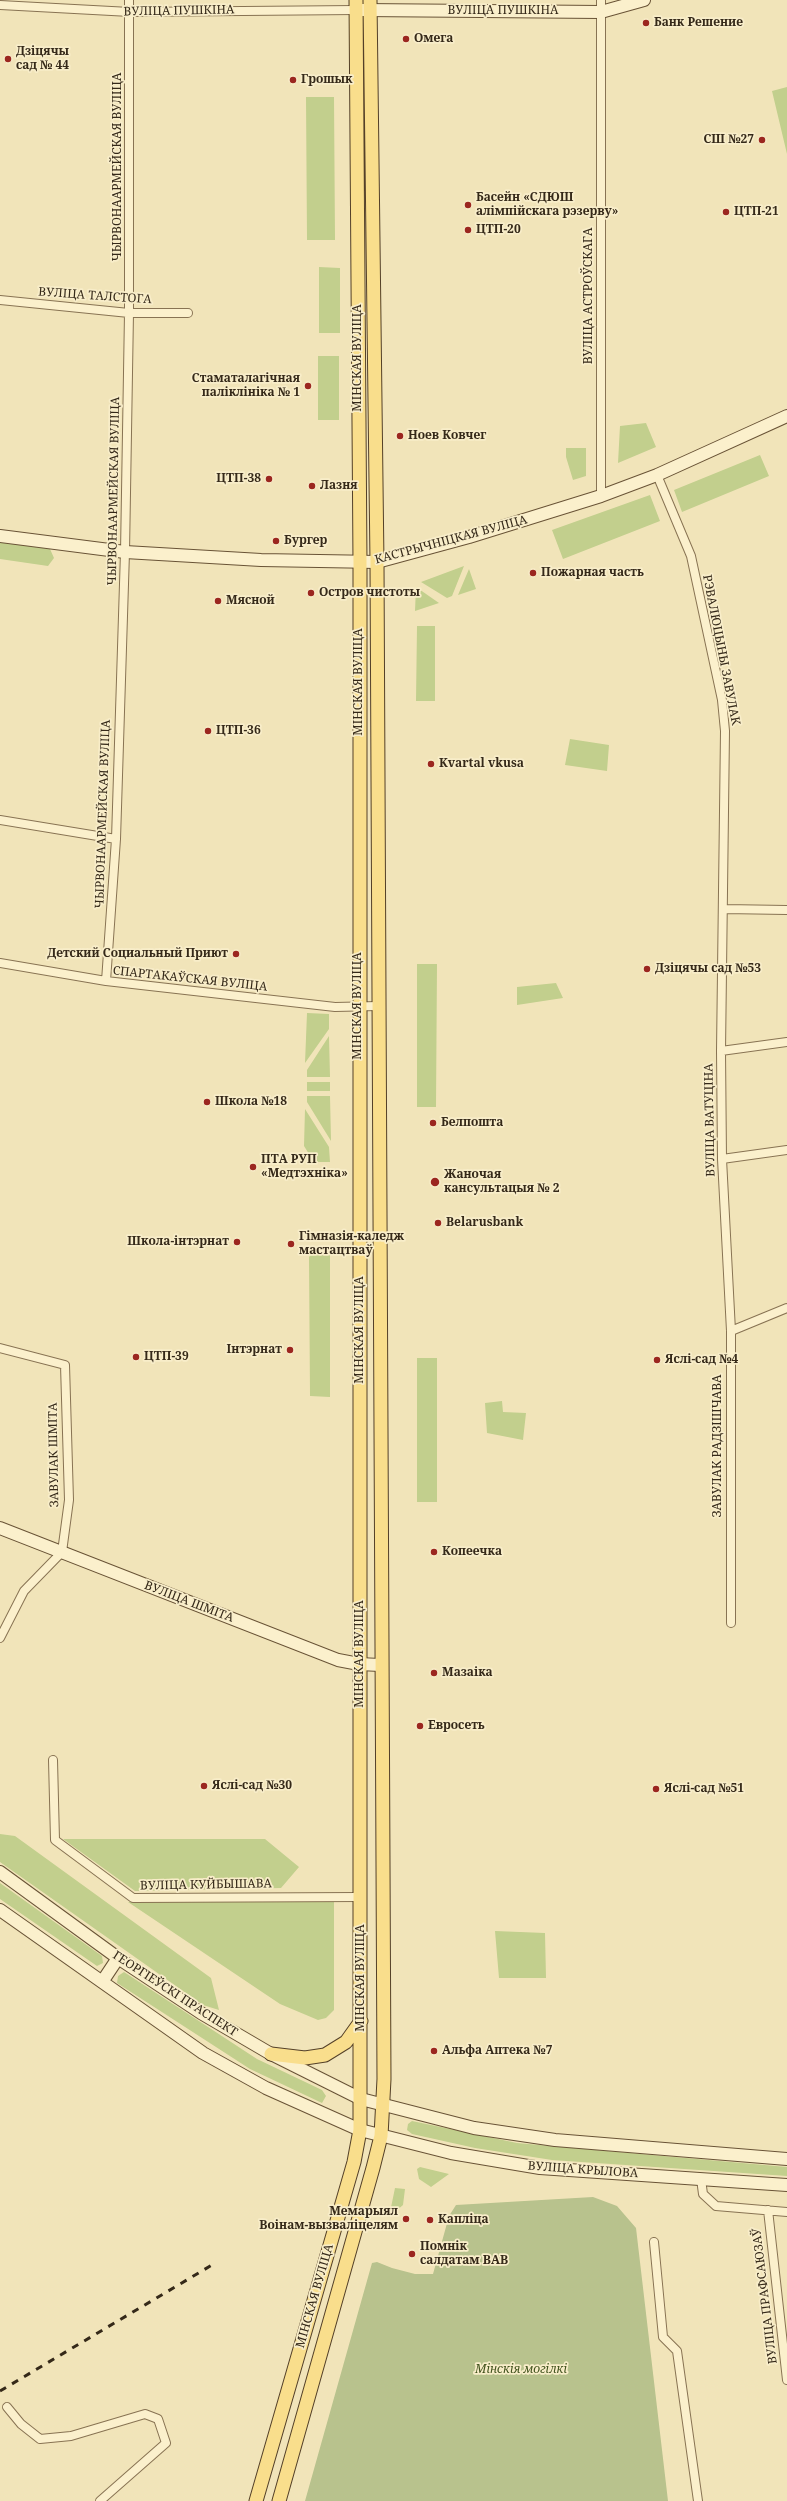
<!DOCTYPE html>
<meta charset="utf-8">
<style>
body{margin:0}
canvas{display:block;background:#f1e4b9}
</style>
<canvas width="787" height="2501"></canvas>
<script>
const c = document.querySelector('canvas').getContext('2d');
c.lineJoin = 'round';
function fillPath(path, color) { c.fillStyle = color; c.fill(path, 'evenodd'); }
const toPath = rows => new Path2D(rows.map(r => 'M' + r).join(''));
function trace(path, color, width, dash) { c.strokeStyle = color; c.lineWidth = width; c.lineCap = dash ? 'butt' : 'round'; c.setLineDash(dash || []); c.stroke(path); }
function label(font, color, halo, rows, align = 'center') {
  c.font = font + ' "Noto Serif",serif'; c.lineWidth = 3.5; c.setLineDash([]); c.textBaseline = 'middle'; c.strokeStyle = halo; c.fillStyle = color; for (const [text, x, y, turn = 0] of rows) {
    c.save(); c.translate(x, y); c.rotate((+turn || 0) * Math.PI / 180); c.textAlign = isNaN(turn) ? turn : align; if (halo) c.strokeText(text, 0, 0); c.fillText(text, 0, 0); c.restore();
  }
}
const green = toPath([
 [787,87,787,154,772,91],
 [306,97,334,97,335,240,307,240],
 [319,267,340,268,340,333,319,333],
 [318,356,339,356,339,420,318,420],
 [646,423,656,447,618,463,620,426],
 [566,448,586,448,586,476,573,480,566,457],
 [760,455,769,476,682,512,674,490],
 [650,495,660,521,563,559,552,530],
 [0,542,50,549,54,558,48,566,0,559],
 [464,566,452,596,447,598,421,582],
 [469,569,476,589,458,595],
 [416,587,439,603,415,611],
 [417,626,435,626,435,701,416,701],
 [570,739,609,745,607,771,565,765],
 [417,964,437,964,436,1107,417,1107],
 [556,983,563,998,517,1005,517,987],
 [307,1013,329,1014,329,1029,305,1063],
 [329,1036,330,1077,307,1077,307,1070],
 [307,1082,330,1082,330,1091,307,1091],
 [307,1096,330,1096,331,1141,307,1102],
 [305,1109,329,1147,330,1162,314,1162,304,1146],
 [312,1253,330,1253,330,1397,310,1396,309,1257],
 [417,1358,437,1358,437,1502,417,1502],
 [502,1401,503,1412,526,1413,523,1440,487,1433,485,1403],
 [0,1834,15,1836,211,1978,219,2010,203,2005,0,1862],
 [63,1839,265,1839,299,1867,281,1888,135,1891],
 [0,1883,102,1956,103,1963,97,1966,0,1899],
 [334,1901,334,2010,326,2018,318,2020,280,2004,128,1902],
 [495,1931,545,1933,546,1978,499,1978],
 [124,1972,257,2059,322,2090,326,2096,322,2103,250,2069,117,1983,118,1976],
 [412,2121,517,2143,787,2167,787,2176,552,2160,475,2148,412,2134,407,2130,408,2124],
 [420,2167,449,2174,431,2187,419,2179,417,2169],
 [395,2188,405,2189,403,2205,389,2217]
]);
const cemetery = toPath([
 [593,2197,617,2206,636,2228,668,2501,305,2501,372,2263,377,2262,392,2268,415,2274,433,2274,449,2216,456,2205]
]);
const minor = toPath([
 [601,0,601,496],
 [0,5,130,12,356,10],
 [0,300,129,313,188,313],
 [657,475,691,556,722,700,725,731,721,1051,722,1159,731,1331,731,1623],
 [0,820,116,839],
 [724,909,787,910],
 [0,963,106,981,335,1007,378,1006],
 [106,981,116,839,125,552,129,313,129,0],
 [721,1051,787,1042],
 [722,1159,787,1150],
 [731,1331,787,1308],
 [0,1348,65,1365,69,1500,62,1552,24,1591,0,1638],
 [53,1760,55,1840,133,1898,360,1897],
 [701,2179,703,2194,716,2206,787,2212],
 [768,2210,787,2380],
 [654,2242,663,2337,677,2351,698,2501],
 [7,2407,21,2424,40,2439,71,2436,145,2414,158,2419,166,2443,100,2501]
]);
const secondary = toPath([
 [362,10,601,12,644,0],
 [0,536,125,552,261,560,377,562,469,537,601,496,657,475,787,416],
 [0,1528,338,1660,359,1664,380,1665],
 [0,1872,118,1958,201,2013,271,2054,361,2099,474,2128,555,2140,787,2159],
 [0,1910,203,2053,266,2088,360,2130,451,2153,540,2168,787,2185],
 [102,1982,118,1958]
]);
const primary = toPath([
 [271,2054,305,2058,325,2055,346,2042,361,2021],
 [256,2501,354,2162,360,2130,360,563,356,0],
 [279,2501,373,2168,381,2136,384,2079,377,562,370,0]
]);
const rail = toPath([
 [0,2391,212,2265]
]);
const markers = [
 [646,23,4,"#9b261f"],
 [406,39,4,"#9b261f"],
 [8,59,4,"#9b261f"],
 [293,80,4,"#9b261f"],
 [762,140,4,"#9b261f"],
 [468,205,4,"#9b261f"],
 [726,212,4,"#9b261f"],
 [468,230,4,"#9b261f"],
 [308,386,4,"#9b261f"],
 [400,436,4,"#9b261f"],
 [269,479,4,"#9b261f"],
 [312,486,4,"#9b261f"],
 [276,541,4,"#9b261f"],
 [533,573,4,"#9b261f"],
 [311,593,4,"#9b261f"],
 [218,601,4,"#9b261f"],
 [208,731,4,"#9b261f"],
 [431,764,4,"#9b261f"],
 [236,954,4,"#9b261f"],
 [647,969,4,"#9b261f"],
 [207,1102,4,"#9b261f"],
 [433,1123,4,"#9b261f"],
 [253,1167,4,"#9b261f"],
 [435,1182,5,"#9b261f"],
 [438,1223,4,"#9b261f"],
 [237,1242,4,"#9b261f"],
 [291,1244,4,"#9b261f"],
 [290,1350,4,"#9b261f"],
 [136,1357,4,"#9b261f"],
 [657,1360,4,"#9b261f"],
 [434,1552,4,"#9b261f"],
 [434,1673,4,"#9b261f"],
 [420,1726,4,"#9b261f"],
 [204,1786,4,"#9b261f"],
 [656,1789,4,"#9b261f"],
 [434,2051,4,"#9b261f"],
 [406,2219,4,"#9b261f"],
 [430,2220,4,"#9b261f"],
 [412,2254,4,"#9b261f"]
];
const streetNames = [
 ["ВУЛІЦА ПУШКІНА",179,11,-1],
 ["ВУЛІЦА ПУШКІНА",503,11],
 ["ЧЫРВОНААРМЕЙСКАЯ ВУЛІЦА",118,167,-90],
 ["ВУЛІЦА ТАЛСТОГА",95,296,4],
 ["ВУЛІЦА АСТРОЎСКАГА",589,296,-90],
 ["МІНСКАЯ ВУЛІЦА",358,358,-90],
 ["ЧЫРВОНААРМЕЙСКАЯ ВУЛІЦА",114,491,-89],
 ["КАСТРЫЧНІЦКАЯ ВУЛІЦА",451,540,-15],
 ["РЭВАЛЮЦЫНЫ ЗАВУЛАК",721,650,79],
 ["МІНСКАЯ ВУЛІЦА",359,682,-90],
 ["ЧЫРВОНААРМЕЙСКАЯ ВУЛІЦА",103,814,-88],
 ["СПАРТАКАЎСКАЯ ВУЛІЦА",190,979,6],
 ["МІНСКАЯ ВУЛІЦА",358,1006,-90],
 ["ВУЛІЦА ВАТУЦІНА",710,1120,-91],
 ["МІНСКАЯ ВУЛІЦА",360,1330,-90],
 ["ЗАВУЛАК РАДЗІШЧАВА",718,1446,-90],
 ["ЗАВУЛАК ШМІТА",54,1455,-91],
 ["ВУЛІЦА ШМІТА",189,1602,21],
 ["МІНСКАЯ ВУЛІЦА",360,1654,-90],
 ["ВУЛІЦА КУЙБЫШАВА",206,1885,-1],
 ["МІНСКАЯ ВУЛІЦА",361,1978,-90],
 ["ГЕОРГІЕЎСКІ ПРАСПЕКТ",175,1994,33],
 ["ВУЛІЦА КРЫЛОВА",583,2170,4],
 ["МІНСКАЯ ВУЛІЦА",315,2296,-74],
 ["ВУЛІЦА ПРАФСАЮЗАЎ",765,2296,-97]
];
const poiNames = [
 ["Банк Решение",654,23],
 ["Омега",414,39],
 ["Дзіцячы",16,52],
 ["сад № 44",16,66],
 ["Грошык",301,80],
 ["СШ №27",754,140,"right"],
 ["Басейн «СДЮШ",476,198],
 ["алімпійскага рэзерву»",476,212],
 ["ЦТП-21",734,212],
 ["ЦТП-20",476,230],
 ["Стаматалагічная",300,379,"right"],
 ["паліклініка № 1",300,393,"right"],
 ["Ноев Ковчег",408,436],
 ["ЦТП-38",261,479,"right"],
 ["Лазня",320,486],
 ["Бургер",284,541],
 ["Пожарная часть",541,573],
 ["Остров чистоты",319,593],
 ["Мясной",226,601],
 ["ЦТП-36",216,731],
 ["Kvartal vkusa",439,764],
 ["Детский Социальный Приют",228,954,"right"],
 ["Дзіцячы сад №53",655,969],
 ["Школа №18",215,1102],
 ["Белпошта",441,1123],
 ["ПТА РУП",261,1160],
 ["«Медтэхніка»",261,1174],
 ["Жаночая",444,1175],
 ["кансультацыя № 2",444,1189],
 ["Belarusbank",446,1223],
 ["Гімназія-каледж",299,1237],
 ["мастацтваў",299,1251],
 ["Школа-інтэрнат",229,1242,"right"],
 ["Інтэрнат",282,1350,"right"],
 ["ЦТП-39",144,1357],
 ["Яслі-сад №4",665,1360],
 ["Копеечка",442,1552],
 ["Мазаіка",442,1673],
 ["Евросеть",428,1726],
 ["Яслі-сад №30",212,1786],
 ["Яслі-сад №51",664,1789],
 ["Альфа Аптека №7",442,2051],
 ["Мемарыял",398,2212,"right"],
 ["Воінам-вызваліцелям",398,2226,"right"],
 ["Капліца",438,2220],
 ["Помнік",420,2247],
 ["салдатам ВАВ",420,2261]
];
const parkNames = [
 ["Мінскія могілкі",521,2370]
];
fillPath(green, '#c2cf8d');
fillPath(cemetery, '#b8c28d');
trace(minor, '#887353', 10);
trace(secondary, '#695336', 14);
trace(primary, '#544028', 15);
trace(minor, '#fbf0cc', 8);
trace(secondary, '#fbf0cc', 12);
trace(primary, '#f9de8c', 13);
trace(rail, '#352919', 3, [7, 7]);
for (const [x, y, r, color] of markers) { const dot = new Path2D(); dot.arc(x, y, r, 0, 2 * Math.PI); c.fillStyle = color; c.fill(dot); trace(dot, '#f8edc9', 1.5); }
label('12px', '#352919', '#f8edc9', streetNames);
label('bold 12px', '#352919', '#f8edc9', poiNames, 'left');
label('italic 12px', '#42531e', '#f8edc9', parkNames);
</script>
